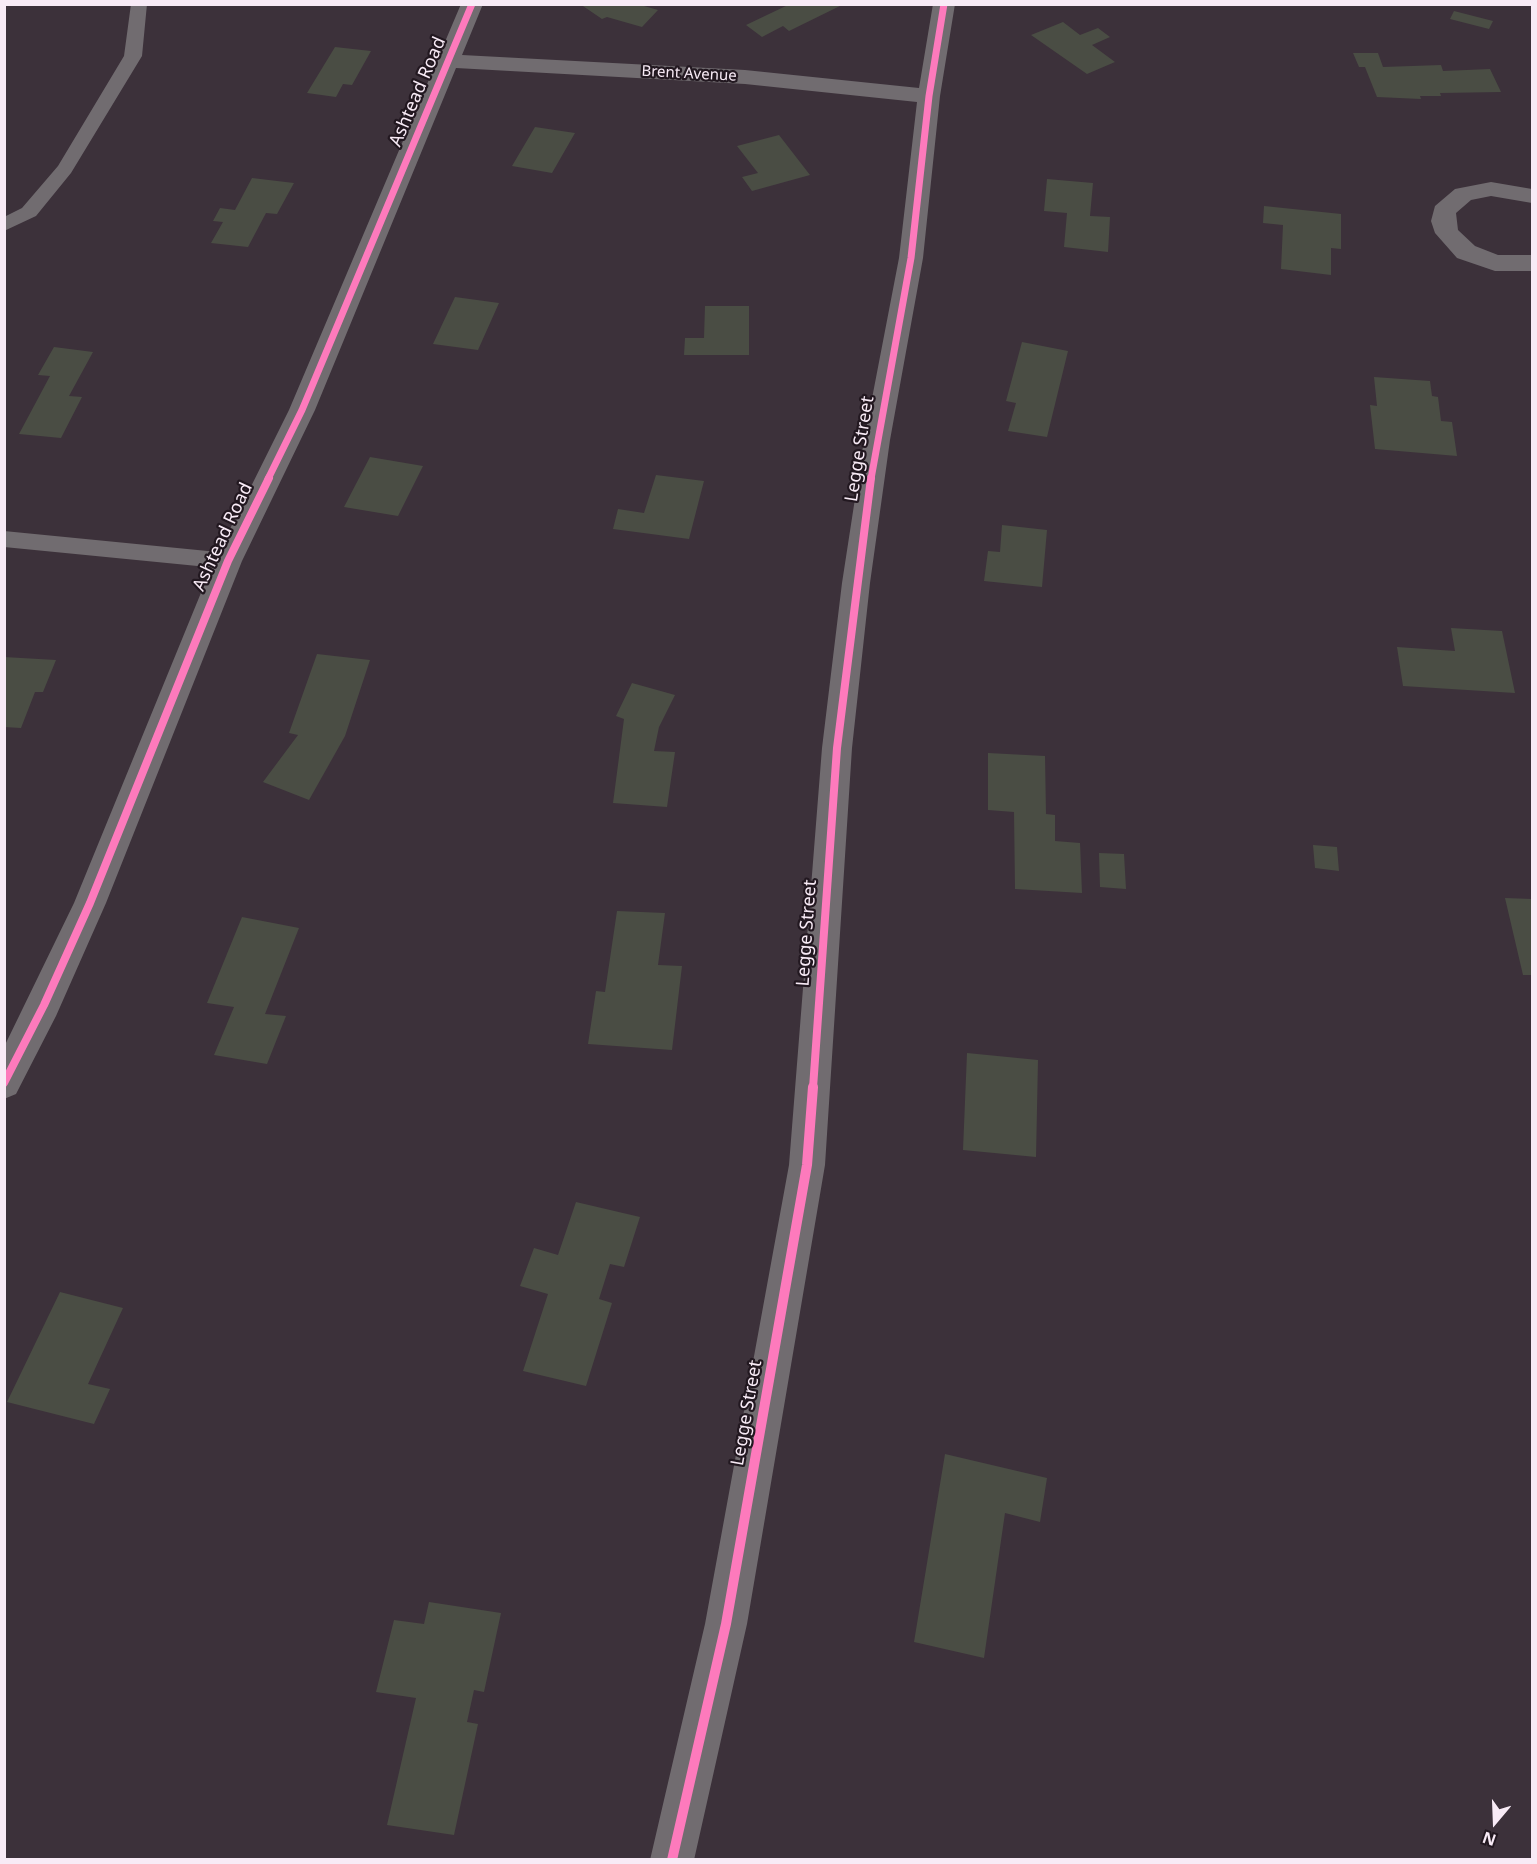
<!DOCTYPE html>
<style>
body{margin:0}
#map{position:relative;width:1537px;height:1864px;overflow:hidden;background:#3c313a;font-family:"Noto Sans",sans-serif}
canvas{display:block}
.frame{position:absolute;inset:0;border:6px solid #f8ebf6;pointer-events:none}
.north{position:absolute;left:1465px;top:1792px;width:60px;height:60px;-webkit-text-stroke:4px #221820;paint-order:stroke;rotate:199deg;font-size:16px;font-weight:700;line-height:24px;text-align:center;color:#f8ebf6}
.north::after{content:'';display:block;margin:auto;width:21px;height:27px;background:#f8ebf6;clip-path:polygon(50% 0,100% 100%,50% 72%,0 100%)}
</style>
<div id="map">
<canvas width="1537" height="1864"></canvas>
<div class="frame"></div>
<div class="north">N</div>
</div>
<script>
const c = document.querySelector('canvas').getContext('2d');
c.lineJoin = 'round';
function fillPath(path, color) { c.fillStyle = color; c.fill(path, 'evenodd'); }
const toPath = rows => new Path2D(rows.map(r => 'M' + r).join(''));
function trace(path, color, width, dash) { c.strokeStyle = color; c.lineWidth = width; c.lineCap = dash ? 'butt' : 'round'; c.setLineDash(dash || []); c.stroke(path); }
function label(font, color, halo, rows, align = 'center') {
  c.font = font + ' "Noto Sans",sans-serif'; c.lineWidth = 4.5; c.setLineDash([]); c.textBaseline = 'middle'; c.strokeStyle = halo; c.fillStyle = color; for (const [text, x, y, turn = 0] of rows) {
    c.save(); c.translate(x, y); c.rotate((+turn || 0) * Math.PI / 180); c.textAlign = isNaN(turn) ? turn : align; if (halo) c.strokeText(text, 0, 0); c.fillText(text, 0, 0); c.restore();
  }
}
const building = toPath([
 [580,4,637,4,658,10,642,27,607,17,602,19],
 [790,4,844,4,789,31,783,26,762,37,746,25],
 [1454,11,1493,21,1489,29,1450,19],
 [1063,22,1080,35,1098,28,1110,37,1092,45,1115,62,1087,74,1031,35],
 [335,47,371,51,352,85,343,84,336,97,307,93],
 [1353,53,1378,53,1383,67,1441,65,1443,71,1490,69,1501,92,1440,93,1441,96,1420,96,1421,99,1377,97,1365,67,1359,67],
 [535,127,575,133,552,173,512,166],
 [779,135,810,175,752,191,742,177,758,173,737,146],
 [252,178,294,183,277,214,266,213,248,247,211,243,223,222,213,221,220,208,235,210],
 [1047,179,1093,183,1090,216,1110,217,1108,252,1064,247,1067,213,1044,211],
 [1264,206,1341,214,1341,249,1331,248,1331,275,1281,269,1283,225,1263,223],
 [455,297,499,303,478,350,433,344],
 [705,306,749,306,749,355,684,355,685,338,704,338],
 [1022,342,1068,351,1047,437,1008,431,1016,403,1006,401],
 [54,347,93,352,69,396,82,397,61,438,19,434,50,376,38,375],
 [1374,377,1430,381,1432,396,1438,397,1441,421,1452,422,1457,456,1375,449,1370,405,1377,406],
 [370,457,423,466,398,516,344,507],
 [656,475,704,481,689,539,613,529,618,509,644,513],
 [1002,525,1047,530,1042,587,984,581,988,551,1000,552],
 [1451,628,1502,631,1515,693,1403,686,1397,647,1455,651],
 [317,654,370,660,345,736,309,800,263,782,298,735,289,733],
 [4,657,56,660,43,692,35,692,21,728,4,727],
 [632,683,675,695,659,727,654,751,675,752,667,807,613,803,624,719,616,716],
 [988,753,1045,756,1046,814,1055,815,1055,841,1080,843,1082,893,1015,889,1014,812,988,810],
 [1313,845,1337,847,1339,871,1315,868],
 [1099,853,1124,854,1126,889,1100,887],
 [1505,898,1532,899,1532,975,1523,975],
 [617,911,665,913,658,965,682,966,672,1050,588,1044,596,991,605,992],
 [242,917,299,928,265,1014,286,1016,267,1064,214,1055,234,1007,207,1003],
 [967,1053,1038,1060,1036,1157,963,1150],
 [576,1202,640,1217,624,1267,610,1264,599,1299,612,1303,586,1386,523,1371,548,1294,520,1286,534,1248,558,1255],
 [60,1292,123,1308,88,1384,110,1389,94,1424,7,1402],
 [945,1454,1047,1478,1040,1522,1005,1513,984,1658,914,1642],
 [429,1602,501,1613,484,1692,474,1690,467,1722,478,1724,454,1835,387,1825,416,1698,376,1692,394,1620,424,1624]
]);
const service = toPath([
 [131,4,147,4,142,56,71,173,36,216,4,231,4,217,22,208,58,166,124,56,131,4],
 [4,531,228,553,236,555,239,561,236,567,228,569,4,547,4,531]
]);
const minor = toPath([
 [461,4,483,4,462,55,745,70,919,88,933,4,955,4,940,96,923,258,890,440,870,583,852,748,825,1165,747,1624,694,1860,650,1860,705,1624,789,1165,822,748,842,583,864,440,899,258,917,102,745,84,456,68,315,410,242,561,106,903,56,1016,16,1094,4,1099,4,1047,74,903,214,561,289,410,461,4],
 [1491,182,1532,189,1532,203,1491,196,1471,200,1456,213,1458,230,1475,246,1498,255,1532,255,1532,271,1495,271,1457,258,1435,233,1431,221,1435,206,1455,189,1491,182]
]);
const cyclewayFar2 = toPath([
 [268,479,302,410,472,4],
 [871,479,911,258,929,96,944,4]
]);
const cyclewayFar1 = toPath([
 [4,1083,44,1005,90,903,228,561,269,478],
 [813,1088,837,748,871,478]
]);
const cycleway = toPath([
 [672,1860,726,1624,807,1165,813,1087]
]);
const farStreetnames = [
 ["Brent Avenue",689,74,3]
];
const streetNames = [
 ["Ashtead Road",418,92,-67],
 ["Legge Street",860,449,-81],
 ["Ashtead Road",223,537,-65],
 ["Legge Street",807,933,-86],
 ["Legge Street",747,1413,-80]
];
fillPath(building, '#4a4d44');
fillPath(service, '#716c70');
fillPath(minor, '#716c70');
trace(cyclewayFar2, '#fd7abc', 7);
trace(cyclewayFar1, '#fd7abc', 8);
trace(cycleway, '#fd7abc', 10);
label('15px', '#f8ebf6', '#221820', farStreetnames);
label('18px', '#f8ebf6', '#221820', streetNames);
</script>
